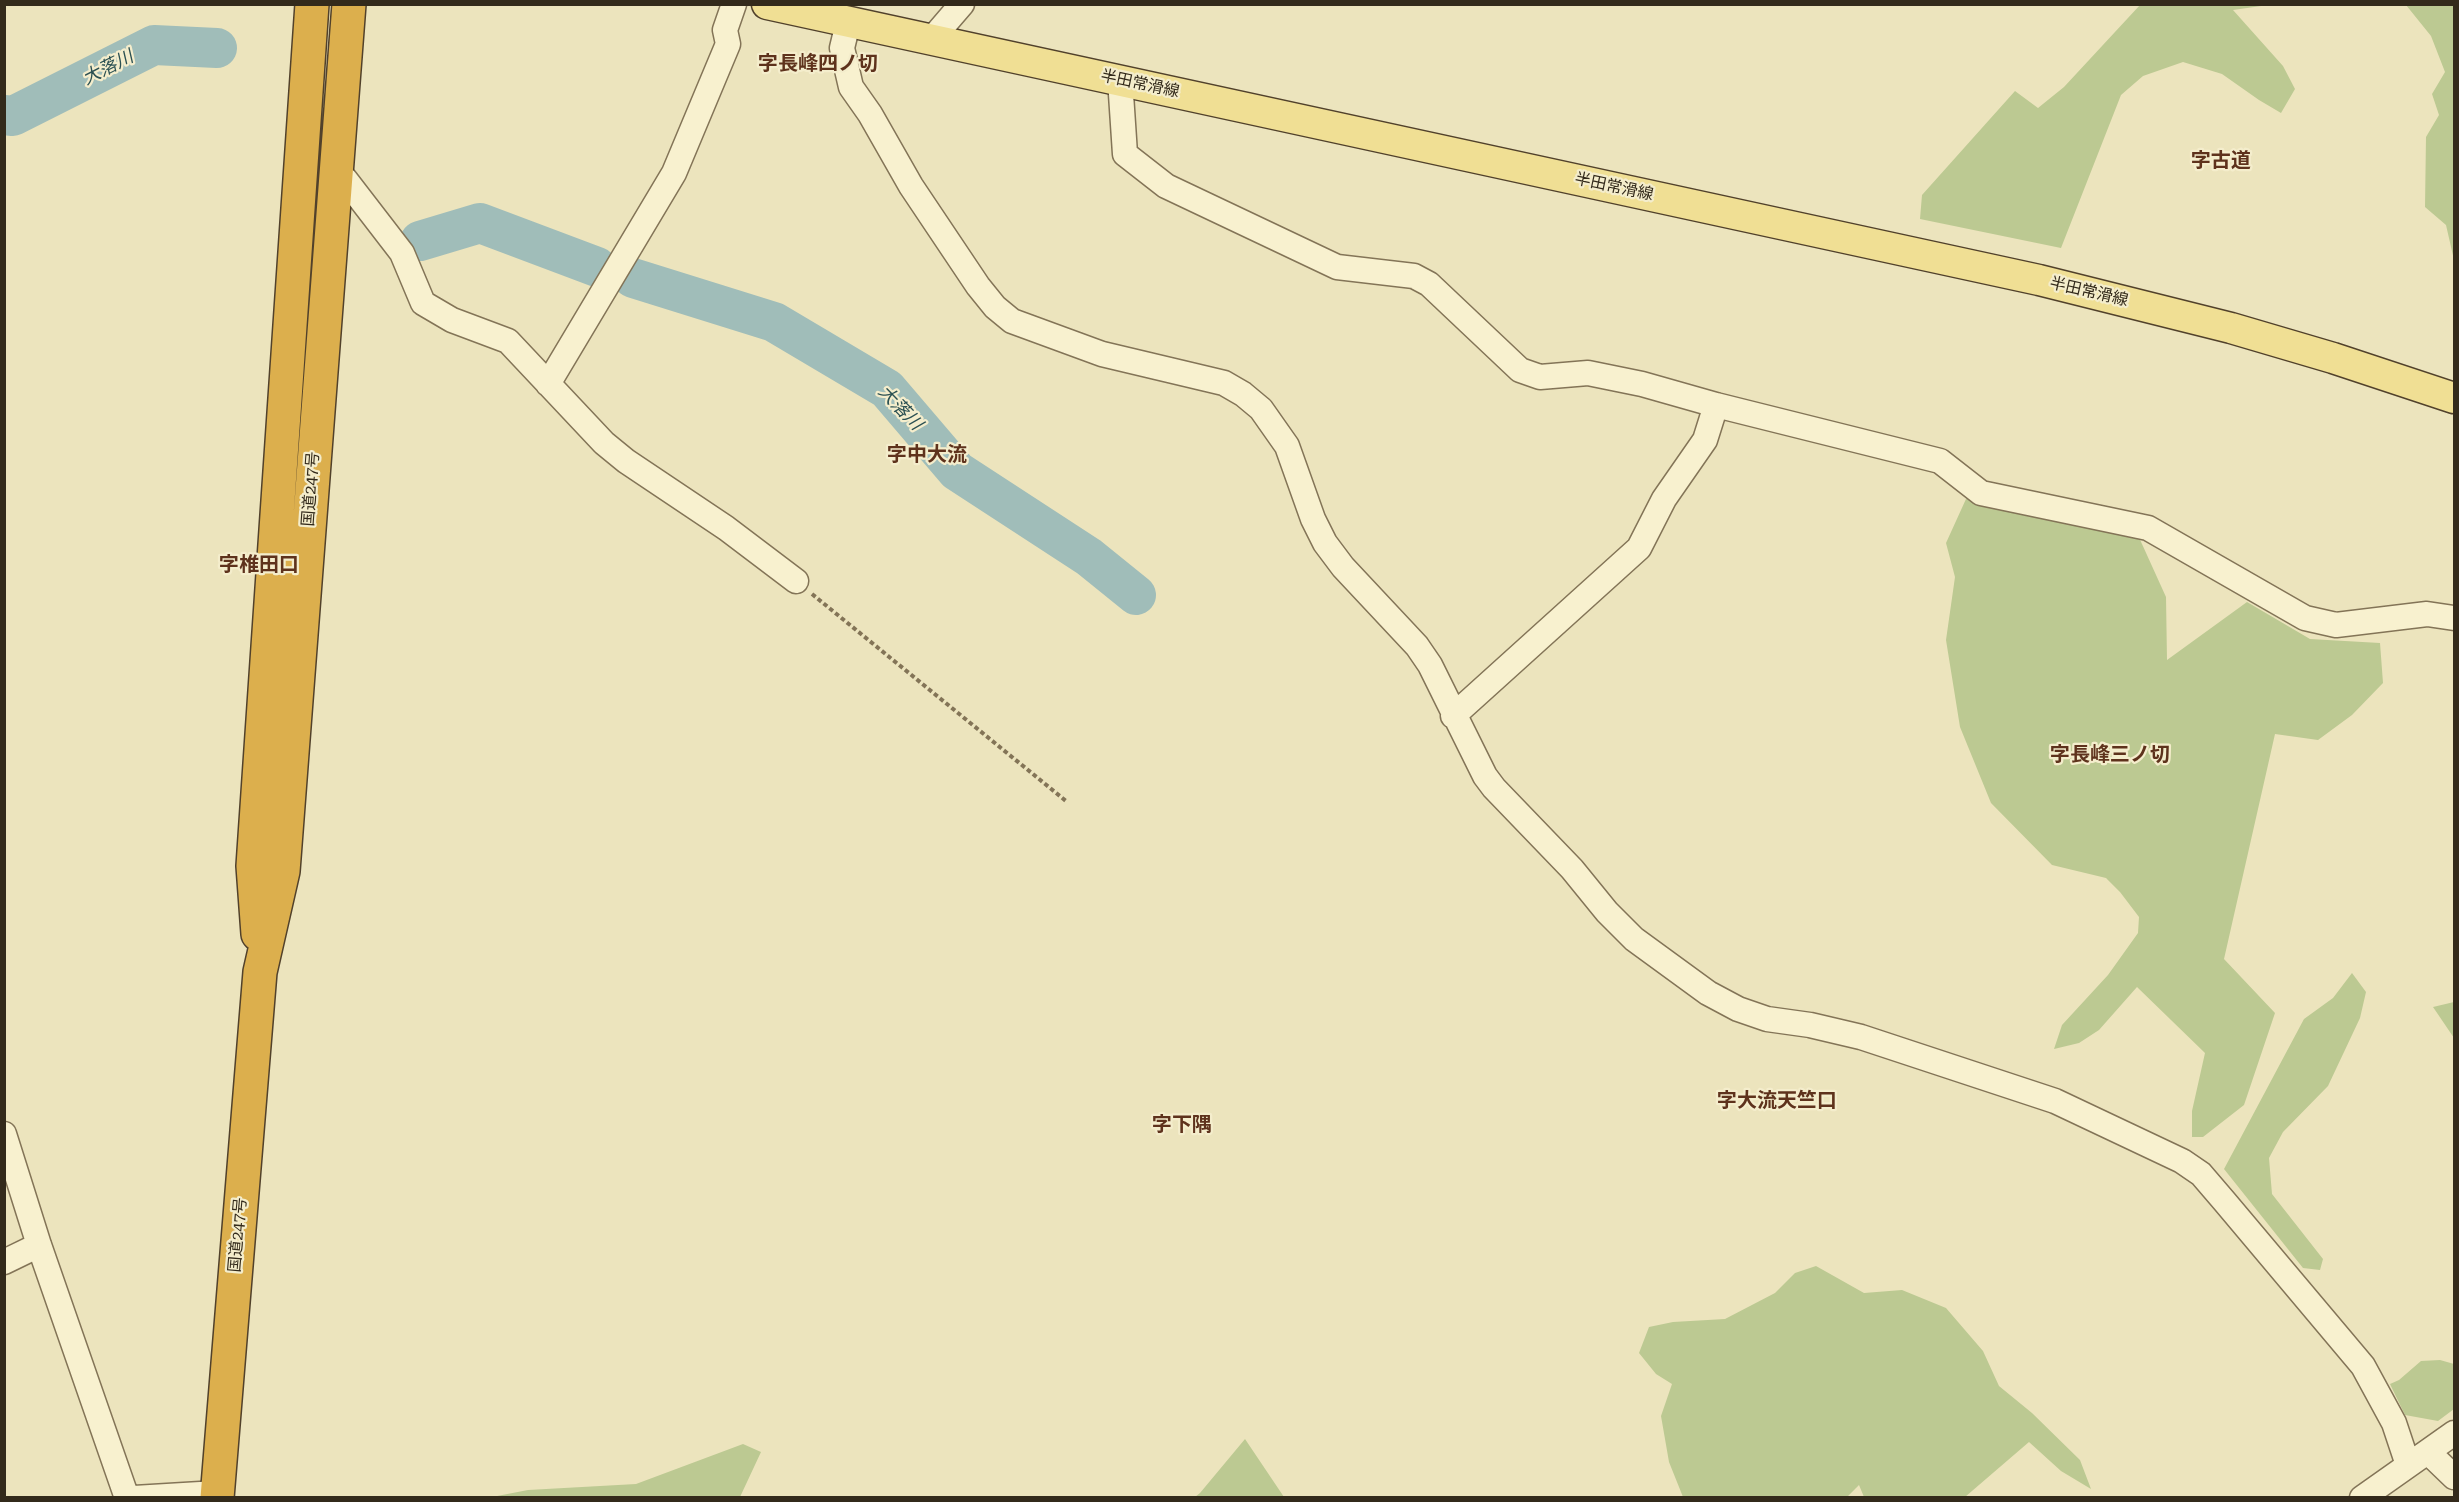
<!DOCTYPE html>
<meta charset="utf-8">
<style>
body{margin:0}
#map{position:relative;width:2459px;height:1502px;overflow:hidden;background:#ece4bd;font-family:"Roboto Serif",serif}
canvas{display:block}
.frame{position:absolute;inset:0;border:6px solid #332a1b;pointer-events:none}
</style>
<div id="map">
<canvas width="2459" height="1502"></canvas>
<div class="frame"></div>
</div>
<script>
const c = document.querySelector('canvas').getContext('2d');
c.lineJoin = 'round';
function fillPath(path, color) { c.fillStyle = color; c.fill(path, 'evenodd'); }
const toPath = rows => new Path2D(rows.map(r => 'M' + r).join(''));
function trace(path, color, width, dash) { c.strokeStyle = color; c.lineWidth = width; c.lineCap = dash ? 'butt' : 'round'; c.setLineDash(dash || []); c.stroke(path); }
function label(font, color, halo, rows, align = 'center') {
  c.font = font + ' "Roboto Serif","Noto Sans JP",serif'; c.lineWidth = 4.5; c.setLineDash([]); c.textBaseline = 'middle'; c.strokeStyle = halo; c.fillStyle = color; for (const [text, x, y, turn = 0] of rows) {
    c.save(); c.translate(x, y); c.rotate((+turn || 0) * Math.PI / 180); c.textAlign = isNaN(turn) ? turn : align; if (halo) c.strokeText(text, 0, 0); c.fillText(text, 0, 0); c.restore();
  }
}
const green = toPath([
 [2140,5,2268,5,2233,10,2283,66,2295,89,2281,113,2259,100,2222,74,2183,62,2143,76,2121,95,2061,248,1920,219,1922,195,2015,91,2038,108,2064,87],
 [2406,5,2454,5,2454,260,2446,225,2425,207,2426,137,2439,115,2432,94,2445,72,2431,36],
 [1966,499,2137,533,2166,597,2167,660,2247,602,2310,639,2380,643,2383,683,2352,715,2318,740,2275,734,2224,959,2275,1013,2244,1105,2203,1137,2192,1137,2192,1111,2205,1053,2137,987,2099,1030,2079,1043,2054,1049,2062,1025,2108,975,2138,933,2139,917,2120,892,2106,878,2052,865,1991,803,1960,727,1946,640,1955,577,1946,543],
 [2352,973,2366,992,2360,1018,2328,1086,2283,1132,2269,1158,2272,1194,2323,1259,2320,1270,2303,1268,2224,1169,2304,1019,2333,998],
 [2454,1002,2454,1038,2433,1007],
 [1816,1266,1864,1293,1902,1290,1946,1308,1983,1351,1999,1386,2032,1413,2080,1460,2091,1489,2061,1471,2029,1442,1965,1497,1864,1497,1859,1485,1847,1497,1683,1497,1669,1462,1661,1416,1672,1384,1656,1374,1639,1353,1649,1327,1673,1322,1725,1319,1775,1293,1795,1273],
 [2440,1360,2454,1364,2454,1409,2438,1421,2405,1415,2390,1384,2399,1380,2421,1361],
 [1245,1439,1284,1497,1195,1497,1200,1493],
 [743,1444,761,1452,740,1497,492,1497,528,1490,636,1484]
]);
const river = toPath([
 [4,115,13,116,154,45,217,48],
 [420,241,480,223,597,267],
 [633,278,774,322,887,389,957,471,1089,557,1136,595]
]);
const path = toPath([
 [812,594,1066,801]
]);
const minor = toPath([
 [848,23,842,48,851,87,870,114,911,186,978,286,995,307,1012,321,1102,354,1224,383,1243,394,1261,409,1287,446,1313,519,1325,543,1343,567,1417,646,1430,665,1485,776,1494,788,1572,869,1607,912,1634,939,1708,993,1738,1009,1767,1019,1810,1025,1861,1037,2055,1101,2182,1161,2201,1174,2225,1202,2363,1366,2394,1423,2408,1465],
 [931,40,962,4],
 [1120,79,1125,154,1166,186,1337,267,1414,276,1429,284,1520,370,1540,377,1588,373,1642,384,1716,405,1940,461,1981,493,2148,528,2305,618,2336,625,2427,614,2454,618],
 [335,176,345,179,402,253,423,303,452,320,508,341,604,443,626,461,726,528,796,581],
 [548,384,674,173,728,44,725,30,734,4],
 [1453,716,1639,548,1664,499,1705,440,1716,405],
 [4,1134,39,1245,127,1498],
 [4,1262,39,1245],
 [2428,1452,2454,1477],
 [134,1498,217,1493],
 [2362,1498,2454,1433]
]);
const major = toPath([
 [767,4,2039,280,2231,328,2333,358,2454,398]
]);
const highway = toPath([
 [258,934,253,866,312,4],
 [217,1498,260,972,283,871,349,4]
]);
const streetNames = [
 ["半田常滑線",1140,84,12],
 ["半田常滑線",1614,187,12],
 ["半田常滑線",2089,292,13],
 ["国道247号",311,489,-86],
 ["国道247号",238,1235,-85]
];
const waterNames = [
 ["大落川",108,68,-27],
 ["大落川",900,408,46]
];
const quarterNames = [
 ["字長峰四ノ切",818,64],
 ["字古道",2221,161],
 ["字中大流",927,455],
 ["字椎田口",259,565],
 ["字長峰三ノ切",2110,755],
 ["字大流天竺口",1777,1101],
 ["字下隅",1182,1125]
];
fillPath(green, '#bcc992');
trace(river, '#a0bdb9', 40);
trace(minor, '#837457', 27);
trace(major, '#51412b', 33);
trace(highway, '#51412b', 36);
trace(path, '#837457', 4, [4.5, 3]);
trace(minor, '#f8f1cf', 24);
trace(major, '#f0df94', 30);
trace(highway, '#dcaf4d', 33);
label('16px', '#332a1b', '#f4edcc', streetNames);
label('italic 18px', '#2b5052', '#f4edcc', waterNames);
label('bold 20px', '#5e321c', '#f4edcc', quarterNames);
</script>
